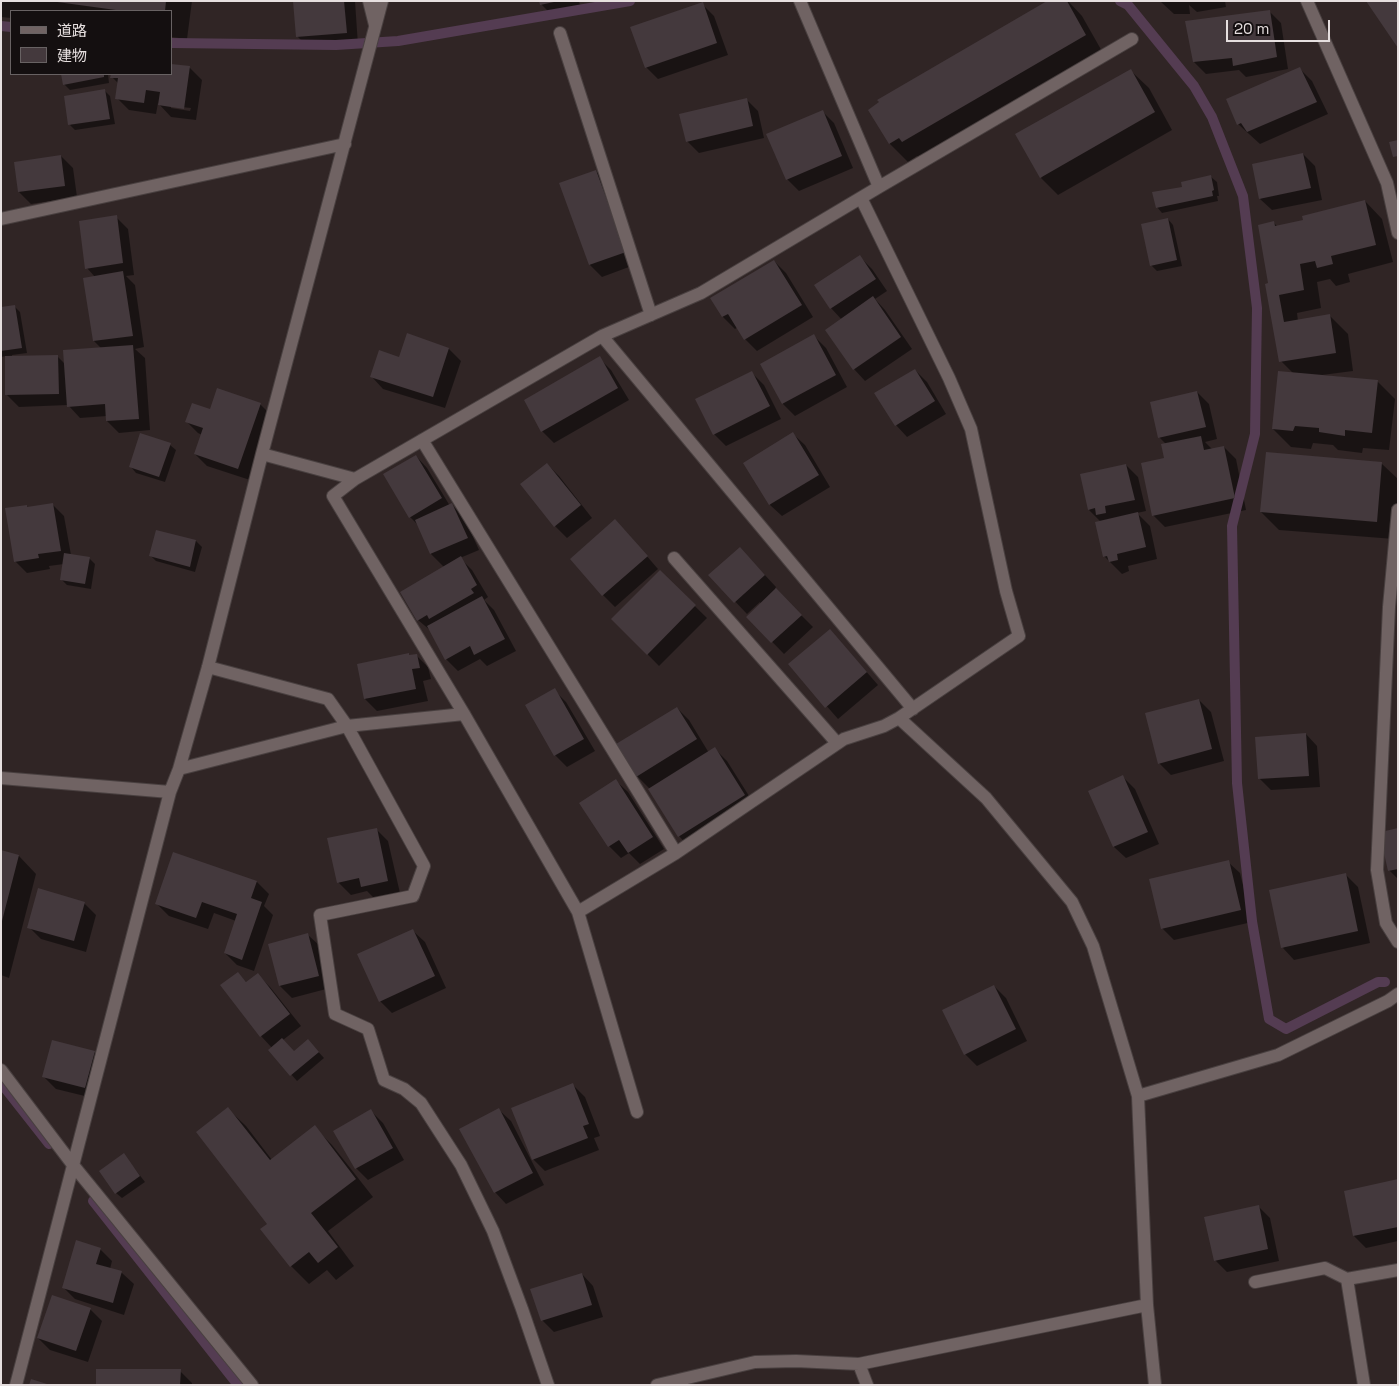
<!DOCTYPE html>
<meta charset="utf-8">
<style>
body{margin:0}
#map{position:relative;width:1399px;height:1386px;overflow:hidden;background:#302525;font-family:"Space Grotesk","Noto Sans JP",sans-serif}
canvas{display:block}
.frame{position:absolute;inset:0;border:2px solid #e6dfdf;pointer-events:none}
.legend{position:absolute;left:10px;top:10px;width:162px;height:65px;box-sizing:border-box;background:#140f10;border:1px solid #686263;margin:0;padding:6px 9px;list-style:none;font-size:15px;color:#e6dfdf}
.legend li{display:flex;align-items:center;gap:10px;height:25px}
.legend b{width:25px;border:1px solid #686263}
.scale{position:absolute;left:1226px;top:20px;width:104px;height:22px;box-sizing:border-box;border:2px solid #e6dfdf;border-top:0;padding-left:6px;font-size:15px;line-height:18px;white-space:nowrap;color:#e6dfdf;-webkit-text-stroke:4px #140f10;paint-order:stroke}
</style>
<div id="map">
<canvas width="1399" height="1386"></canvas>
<div class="frame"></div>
<ul class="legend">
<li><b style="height:6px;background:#706363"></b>道路</li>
<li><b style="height:14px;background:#44393d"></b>建物</li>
</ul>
<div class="scale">20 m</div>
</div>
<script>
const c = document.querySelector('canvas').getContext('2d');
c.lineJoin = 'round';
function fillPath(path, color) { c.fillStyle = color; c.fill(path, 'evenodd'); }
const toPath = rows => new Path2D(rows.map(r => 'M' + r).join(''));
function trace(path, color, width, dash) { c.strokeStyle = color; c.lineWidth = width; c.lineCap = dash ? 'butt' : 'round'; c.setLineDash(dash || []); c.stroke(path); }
const shadow = toPath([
 [1,1,192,1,187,39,171,37,171,11,11,11,11,18,1,17],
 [294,1,355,1,358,45,310,49,298,37],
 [540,1,579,1,581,10,553,16,541,4],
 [1049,1,1068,1,1082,16,1103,53,921,159,917,156,908,162,890,144,870,110],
 [1148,1,1225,1,1226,7,1197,12,1189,5,1190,14,1174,14,1161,2],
 [702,4,714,16,728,55,658,79,646,67],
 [1269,11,1281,23,1288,69,1246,77,1239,70,1206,74,1194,62],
 [171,65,190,68,202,80,196,120,171,117,158,103,156,114,129,110,117,98,119,84,112,77,112,74,171,74],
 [171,106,191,108,190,111,171,108],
 [1300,69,1312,81,1328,114,1260,144,1238,124],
 [1131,71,1149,88,1172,130,1058,195,1041,178],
 [62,74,108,74,109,83,70,90,64,84],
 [105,91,110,96,115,124,75,130,70,125],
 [746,99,758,111,764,138,699,153,687,141],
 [822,111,834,123,853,168,799,191,787,179],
 [1303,154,1315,166,1322,200,1272,210,1260,199],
 [61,156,73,168,77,197,31,204,19,192],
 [596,171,608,183,637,264,602,277,590,265],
 [1211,177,1217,182,1219,196,1217,196,1218,201,1162,213,1157,207,1184,188],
 [1365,201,1382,219,1393,262,1348,274,1350,282,1336,286,1330,279,1317,282,1321,308,1297,313,1298,321,1330,316,1348,334,1353,371,1322,375,1377,381,1395,399,1389,450,1363,448,1362,453,1338,450,1333,445,1313,443,1311,449,1291,447,1273,429,1294,374,1281,361,1269,284,1273,222,1278,227,1304,221],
 [116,217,128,229,134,275,126,276,135,285,144,347,135,349,145,358,150,430,119,433,107,421,107,416,80,418,68,405,19,407,7,395,6,356,1,357,1,308,14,306,20,312,27,353,12,355,12,357,57,356,65,364,101,348,94,341,95,277,87,268],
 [1168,219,1173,225,1182,266,1157,271,1151,265],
 [860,257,872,269,887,291,875,299,885,310,912,349,865,381,854,369,842,320,831,308],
 [774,261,786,273,813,317,757,351,745,339,738,327,735,329,723,317,712,299],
 [814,336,826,348,847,387,795,416,783,404,761,365],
 [449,349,461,361,445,408,383,389,372,377,400,358],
 [599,358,611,370,629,400,554,443,542,431],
 [915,370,927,382,946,414,907,437,896,425],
 [752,373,764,385,781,419,726,446,714,434],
 [1197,392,1209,404,1217,439,1205,442,1212,449,1224,447,1236,459,1246,510,1165,527,1153,515,1166,459,1166,444,1160,438,1151,403],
 [260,404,272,416,250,480,207,466,195,454,202,435,198,433,186,421,211,410],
 [793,434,805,445,830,487,782,516,770,505],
 [170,445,176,450,165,482,136,473,131,467],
 [1267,453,1382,464,1398,479,1398,502,1394,539,1279,530,1261,512],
 [416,456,427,468,450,506,452,505,464,517,479,550,460,558,472,570,488,597,484,600,494,610,516,651,487,666,480,659,458,671,446,659,431,631,418,620,444,567,431,554,418,525,410,517],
 [547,464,559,476,592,518,567,538,555,526],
 [1126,465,1138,477,1146,511,1137,513,1150,526,1157,559,1128,566,1129,571,1122,574,1104,556,1101,522,1089,510],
 [52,504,64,516,71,555,89,558,95,564,91,589,67,585,62,580,64,564,49,566,50,569,27,573,15,561,26,506,29,508],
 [157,531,196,541,202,547,195,572,156,561,151,556],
 [627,533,658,569,615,607,603,595],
 [751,560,776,587,775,589,813,627,784,654,748,617,761,604,760,602,747,614,710,575],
 [660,572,707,618,659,666,613,619],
 [830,630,878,685,838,719,790,664],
 [408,654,410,656,416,655,428,667,431,679,423,681,428,701,377,711,365,699],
 [554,690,566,702,595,751,567,767,555,755],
 [1199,700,1211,712,1224,761,1171,775,1159,763],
 [677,708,689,720,709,753,715,749,727,761,756,807,690,848,679,836,650,789,637,776,618,744],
 [1306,734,1317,746,1320,787,1271,790,1259,778],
 [1123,777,1135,789,1159,844,1126,858,1114,847],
 [616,781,628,792,664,849,640,864,629,853,621,858,609,846],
 [376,829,388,841,400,893,374,898,367,891,351,895,339,883,329,839],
 [1398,830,1398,879,1389,870],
 [1,852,19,856,36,874,9,978,1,975],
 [174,854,257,882,269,894,264,906,273,915,254,971,237,965,225,953,236,921,214,913,208,929,169,916,157,904],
 [1228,862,1240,873,1252,922,1174,940,1162,928],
 [1346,875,1358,887,1370,943,1294,960,1283,948],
 [84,903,96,915,86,952,41,939,29,927],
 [413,931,425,942,446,988,392,1013,380,1001],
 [308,935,320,946,330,988,292,998,280,986],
 [238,973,247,983,258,975,270,987,301,1026,283,1040,294,1052,313,1046,324,1058,297,1081,270,1050,272,1048,261,1036],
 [994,986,1006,998,1027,1041,977,1066,965,1054],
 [94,1052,106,1064,97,1099,56,1089,44,1077],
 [573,1085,585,1097,600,1136,594,1138,599,1150,545,1171,533,1159],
 [228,1109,246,1126,272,1160,314,1127,332,1145,373,1197,328,1231,354,1266,336,1280,327,1270,309,1284,291,1266],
 [499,1110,511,1121,544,1185,506,1204,495,1192],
 [371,1111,383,1123,404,1160,368,1180,356,1168,335,1131],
 [124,1155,145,1182,122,1198,116,1193],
 [1398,1181,1398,1241,1366,1248,1354,1236,1345,1192],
 [1258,1206,1270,1218,1279,1261,1227,1272,1215,1260],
 [100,1249,112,1261,110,1269,122,1273,134,1284,124,1315,75,1299,63,1287],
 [582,1274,593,1286,603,1317,554,1332,542,1320],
 [90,1309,102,1321,88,1362,50,1350,38,1338],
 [180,1371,192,1383,192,1385,97,1385]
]);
const stream = toPath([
 [1120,1,1128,5,1194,86,1212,117,1243,196,1257,308,1255,434,1232,526,1237,783,1252,921,1269,1019,1286,1029,1378,982,1385,982],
 [1,26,11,27],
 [171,43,336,45,398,41,630,1],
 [1,1083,49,1144],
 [93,1201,238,1385]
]);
const building = toPath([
 [50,1,166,1,165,11,123,11],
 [293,1,344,1,347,33,296,37],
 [539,1,554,1,554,2,540,5],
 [1047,1,1067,1,1086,35,902,142,899,138,889,144,868,110,879,102,877,100],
 [1366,1,1398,1,1398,48],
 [703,2,717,43,645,68,630,27],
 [1270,10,1277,57,1233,66,1232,58,1193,62,1185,21],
 [171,64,190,66,184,109,158,105,160,92,146,90,144,103,115,99,118,78,110,78,111,74,171,74],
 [1300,67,1317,102,1247,132,1241,123,1237,125,1226,99],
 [1131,69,1155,112,1040,178,1015,134],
 [61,74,104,74,104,77,63,85],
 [105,89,110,119,68,125,64,96],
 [747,98,753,126,686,142,679,114],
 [823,110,842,156,786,180,766,134],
 [1398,140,1398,156,1393,157,1389,142],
 [1303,153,1311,188,1259,199,1252,164],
 [61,155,65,186,18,192,14,162],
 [596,170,626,252,589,265,559,183],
 [1211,175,1214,190,1212,191,1213,196,1156,208,1152,192,1182,187,1181,182],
 [1365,200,1376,245,1331,256,1333,264,1317,268,1315,261,1300,264,1304,290,1279,295,1284,322,1330,314,1336,353,1279,362,1265,284,1268,283,1258,225,1274,221,1275,226,1303,220,1302,216],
 [117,215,123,263,85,269,79,221],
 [1168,218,1177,260,1150,266,1141,224],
 [860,255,876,279,830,309,814,285],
 [774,260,802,305,744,340,728,314,722,317,710,298],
 [123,271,133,336,93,341,83,278],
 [873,296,901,337,853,370,825,330],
 [15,305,22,348,1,351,1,307],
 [407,333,449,348,433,397,370,377,379,350,399,357],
 [814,334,836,375,782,404,760,364],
 [133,345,139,419,106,421,105,404,67,407,63,350],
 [58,355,59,394,5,395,5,356],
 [600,356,618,388,541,432,524,400],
 [915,369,935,401,895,426,874,393],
 [752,371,770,406,713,435,695,399],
 [1278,371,1378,380,1372,433,1345,430,1345,436,1319,432,1319,428,1295,426,1293,431,1272,429],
 [217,388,261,403,238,469,194,454,203,428,185,422,192,403,210,409],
 [1197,391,1206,427,1158,438,1150,402],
 [793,432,819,475,769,505,743,463],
 [140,433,171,443,159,477,129,467],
 [1201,436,1204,450,1224,446,1235,498,1152,516,1141,463,1164,458,1161,444],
 [1266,452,1382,462,1377,522,1260,512],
 [416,455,442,498,409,518,383,474],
 [547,463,581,505,554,527,520,484],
 [1126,464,1135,500,1105,506,1106,513,1096,515,1095,508,1088,510,1080,474],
 [53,503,61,551,38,554,39,558,14,562,5,508,27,505,27,507],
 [452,503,468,538,430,554,415,520],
 [1138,512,1146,547,1117,554,1118,560,1109,562,1107,556,1103,557,1095,522],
 [615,519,648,556,602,596,570,559],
 [156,530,196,540,190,567,149,556],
 [740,547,765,575,734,603,708,575],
 [64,553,90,557,85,584,60,580],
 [461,556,477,585,471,589,474,593,429,619,427,615,417,621,400,592],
 [660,570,696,605,647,655,611,619],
 [776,588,802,615,771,643,746,617],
 [482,596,505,639,474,655,470,646,445,660,427,626],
 [830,629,867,672,825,708,788,664],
 [409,653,409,655,417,654,420,668,412,669,416,689,364,699,357,664],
 [555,688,584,739,554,756,525,705],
 [1199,699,1212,749,1158,764,1145,713],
 [677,707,697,739,636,777,616,744],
 [1306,733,1309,776,1258,779,1255,737],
 [715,747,745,795,678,837,648,789],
 [1123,775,1148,832,1113,847,1088,791],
 [616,779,653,837,628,853,619,840,608,847,579,803],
 [377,828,388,881,361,887,359,878,337,883,327,838],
 [1398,828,1398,869,1388,871,1381,840,1381,832],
 [1,850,19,855,2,921,1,921],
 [173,852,257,881,251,898,262,902,242,960,224,953,237,914,202,902,196,918,155,904],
 [1229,860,1241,910,1161,929,1149,879],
 [1346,873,1358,931,1281,948,1269,890],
 [38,888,85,902,74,941,27,928],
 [413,929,435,976,379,1002,357,954],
 [308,933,319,976,279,986,268,944],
 [238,972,246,982,258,973,290,1014,260,1037,220,985],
 [994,985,1016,1029,964,1055,942,1010],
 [282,1038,294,1051,308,1039,319,1052,290,1076,268,1050],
 [52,1040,95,1051,85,1088,42,1077],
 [573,1083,589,1124,583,1126,588,1138,532,1160,511,1108],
 [228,1107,270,1160,315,1125,356,1179,311,1213,338,1247,318,1263,309,1252,290,1267,260,1229,267,1224,196,1132],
 [499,1108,533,1173,494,1193,459,1129],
 [371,1109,393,1148,355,1169,333,1131],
 [124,1153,140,1176,115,1194,99,1171],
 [1398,1179,1398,1227,1353,1236,1344,1191],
 [1259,1205,1268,1249,1214,1261,1204,1217],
 [76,1240,101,1248,96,1264,122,1271,113,1303,62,1288],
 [582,1273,592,1305,541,1321,530,1289],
 [52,1295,91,1308,76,1351,37,1338],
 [96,1369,181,1369,180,1385,96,1385],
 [31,1379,47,1384,47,1385,29,1385]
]);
const minor = toPath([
 [369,1,375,25],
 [800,1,879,187],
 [1307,1,1387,183,1398,233],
 [560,33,651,315],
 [1,219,345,144],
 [602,336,913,709],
 [422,440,676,853],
 [262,454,355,479,602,336,701,293,879,187,1132,39],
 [355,479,333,496,464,714,578,912,637,1112],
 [1398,510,1389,607,1377,870,1386,923,1398,942],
 [674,558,837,743],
 [208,667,328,699,347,726,424,866,413,896,320,915,335,1014,368,1029,384,1080,404,1089,421,1103,461,1165,493,1231,522,1309,548,1385],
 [899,718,986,798,1072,902,1093,946,1138,1096,1147,1305,1155,1385],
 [179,769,347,726,464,714],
 [1,778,170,792],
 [578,912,676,853,844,739,884,726,899,718,1019,636,1006,591,971,429,949,378,861,198],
 [1,1070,73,1165,252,1385],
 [1138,1096,1278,1055,1388,1001,1398,994],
 [1347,1279,1364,1385],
 [1255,1282,1325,1268,1347,1279,1398,1270],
 [859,1364,867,1385],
 [16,1385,170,792,179,769,208,667,262,454,382,1],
 [657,1385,755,1362,796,1361,859,1364,1147,1305]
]);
fillPath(shadow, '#0007');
trace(stream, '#543c52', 10);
fillPath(building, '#44393d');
trace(minor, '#494040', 14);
trace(minor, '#706363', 12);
</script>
